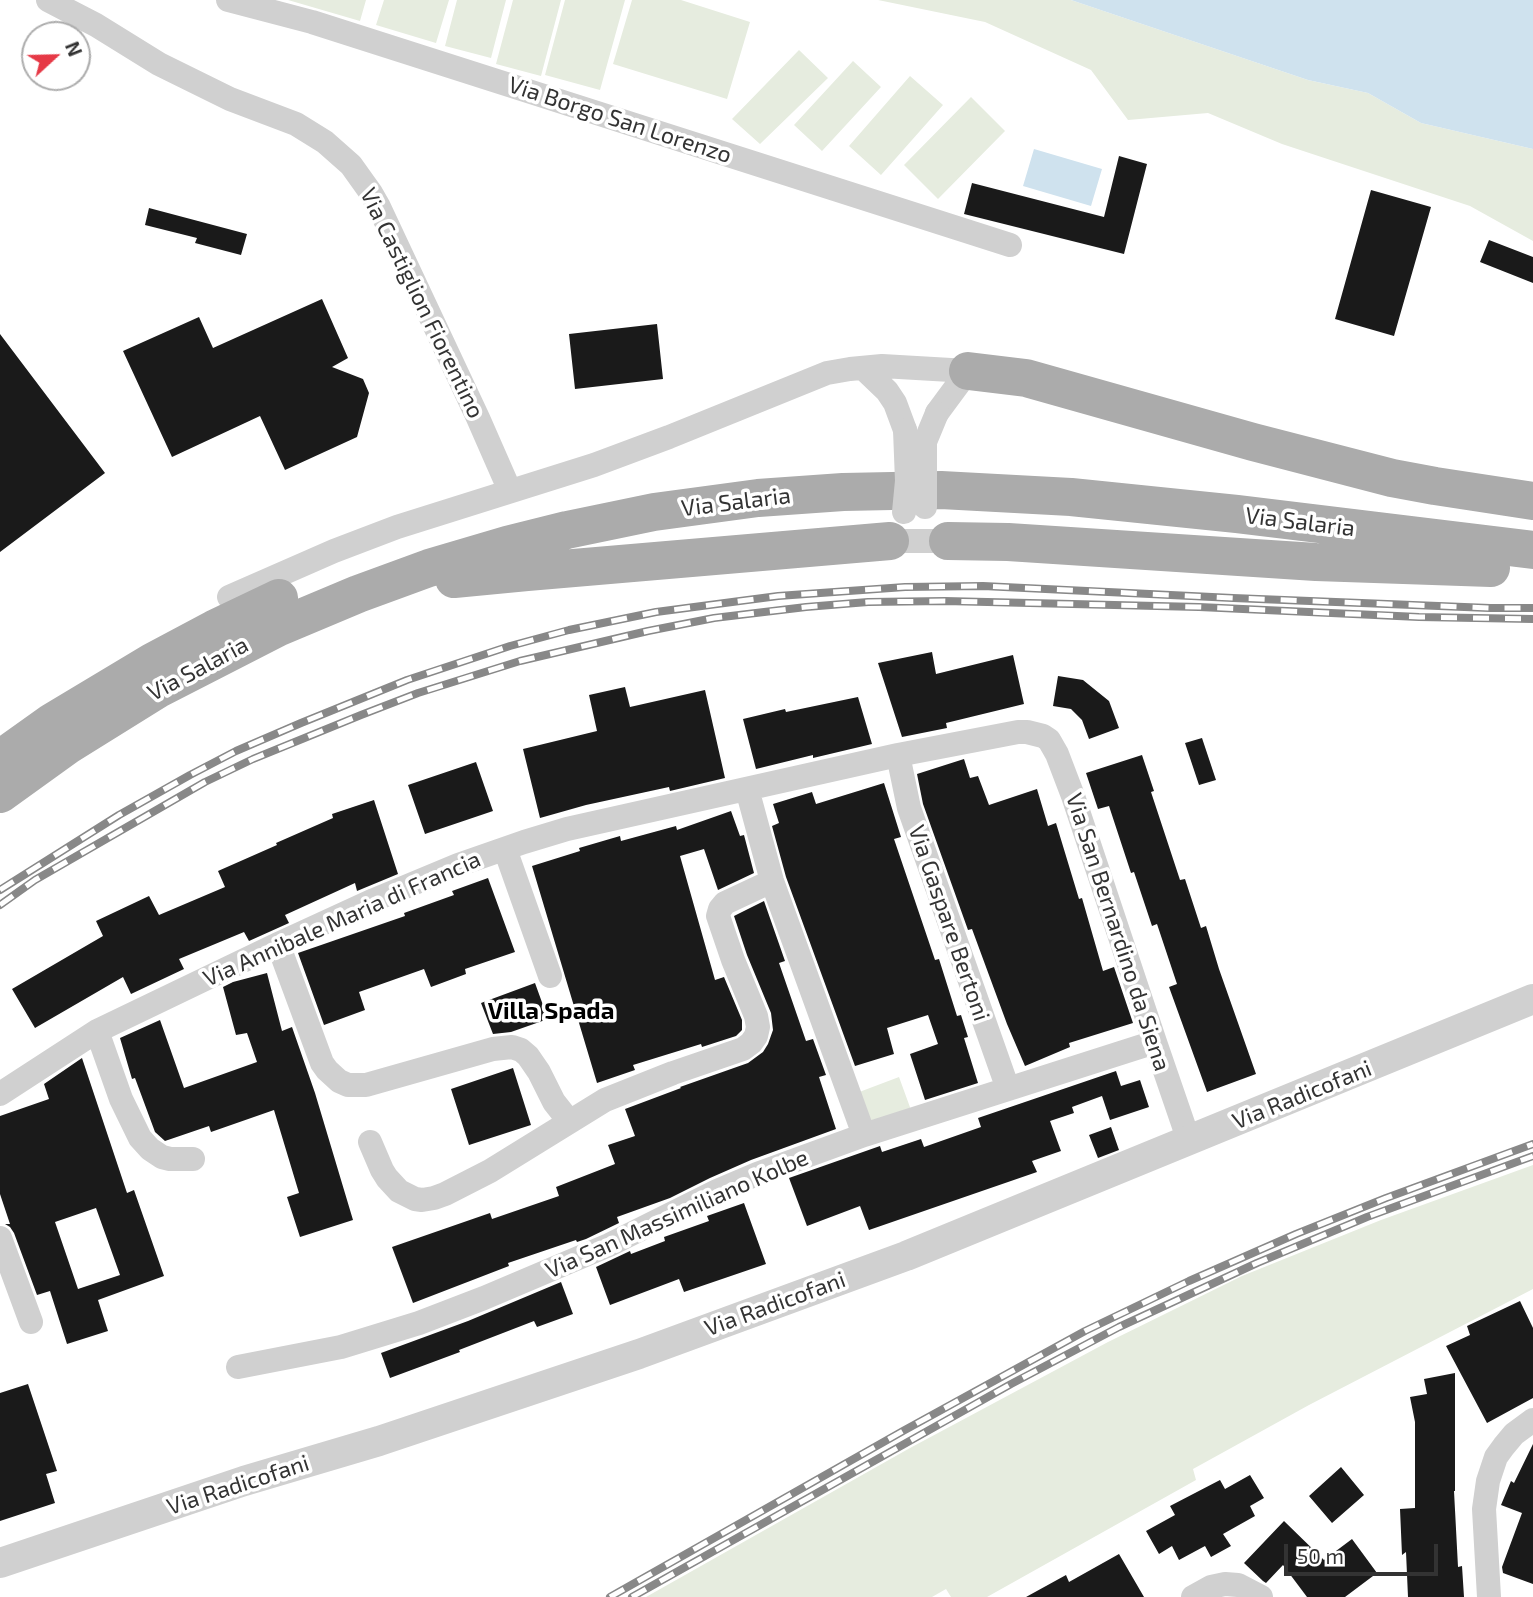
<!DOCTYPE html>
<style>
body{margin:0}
#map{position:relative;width:1533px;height:1597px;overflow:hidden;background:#fff;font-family:"Exo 2",sans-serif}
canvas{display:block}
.north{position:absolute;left:21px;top:21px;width:70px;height:70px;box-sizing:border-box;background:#fff;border:2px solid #adadad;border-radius:50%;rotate:68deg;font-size:19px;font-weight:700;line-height:28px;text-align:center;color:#333}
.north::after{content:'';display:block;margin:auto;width:24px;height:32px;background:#e63946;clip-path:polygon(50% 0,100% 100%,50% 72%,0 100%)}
.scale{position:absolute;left:1284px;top:1544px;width:154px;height:32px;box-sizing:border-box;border:4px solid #333;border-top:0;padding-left:9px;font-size:21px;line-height:24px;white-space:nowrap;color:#333;-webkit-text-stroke:5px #fff;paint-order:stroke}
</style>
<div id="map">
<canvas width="1533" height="1597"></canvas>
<div class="north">N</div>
<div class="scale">50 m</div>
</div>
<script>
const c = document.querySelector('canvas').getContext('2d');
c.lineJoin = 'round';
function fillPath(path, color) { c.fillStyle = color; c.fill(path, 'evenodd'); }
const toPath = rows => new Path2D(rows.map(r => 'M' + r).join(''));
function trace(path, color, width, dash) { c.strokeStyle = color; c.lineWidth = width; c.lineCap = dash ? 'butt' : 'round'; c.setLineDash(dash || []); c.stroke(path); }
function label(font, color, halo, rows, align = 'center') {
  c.font = font + ' "Exo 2",sans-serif'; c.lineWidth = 7; c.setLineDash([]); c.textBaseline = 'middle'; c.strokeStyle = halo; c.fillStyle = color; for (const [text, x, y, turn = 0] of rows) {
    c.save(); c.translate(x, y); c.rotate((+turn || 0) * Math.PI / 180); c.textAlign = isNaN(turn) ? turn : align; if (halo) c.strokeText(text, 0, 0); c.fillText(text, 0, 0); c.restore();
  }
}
const green = toPath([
 [288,0,366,0,360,21],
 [384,0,449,0,436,43,376,25],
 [457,0,506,0,491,58,445,46],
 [513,0,561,0,541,76,496,64],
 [565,0,625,0,600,90,545,75],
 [632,0,681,0,750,22,727,99,613,64],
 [878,0,1071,0,1308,80,1368,93,1421,123,1533,149,1533,241,1470,206,1282,144,1208,113,1128,120,1091,70,985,22],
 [799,50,828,78,760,144,732,119],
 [853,61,881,87,822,151,794,125],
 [910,76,943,105,881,175,849,146],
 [971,97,1005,131,938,199,904,165],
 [899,1077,911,1110,866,1126,854,1094],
 [1533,1165,1533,1289,1309,1405,1193,1469,1196,1480,987,1597,951,1597,946,1589,932,1597,646,1597,910,1448,1108,1342,1242,1276,1381,1220]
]);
const water = toPath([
 [1071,0,1533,0,1533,149,1421,123,1368,93,1308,80],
 [1034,149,1102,169,1091,206,1023,186]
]);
const building = toPath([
 [1119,156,1147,164,1124,254,964,214,972,183,1104,217],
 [1371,190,1431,207,1394,336,1335,319],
 [149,208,247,234,241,255,195,243,197,238,145,225],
 [1489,240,1533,257,1533,283,1480,262],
 [322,299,348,358,332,367,363,379,369,393,357,437,285,470,260,416,172,457,123,351,199,317,213,348],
 [657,324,663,379,575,389,569,334],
 [0,334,105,473,0,552],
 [932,652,936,674,1013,655,1024,704,946,723,947,728,902,737,878,663],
 [1058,676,1083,680,1109,701,1119,728,1089,739,1082,720,1071,709,1053,706],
 [625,687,630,707,705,690,725,778,670,791,669,787,586,805,540,818,523,749,597,731,589,695],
 [858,697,872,744,813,758,813,755,756,769,743,719,785,709,786,712],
 [1202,738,1216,780,1199,785,1185,743],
 [1142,755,1154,791,1151,792,1180,880,1185,879,1201,928,1206,926,1219,969,1256,1074,1207,1092,1169,987,1177,984,1157,924,1152,926,1134,872,1131,873,1109,806,1098,809,1086,773],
 [964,759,970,778,978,776,989,805,1037,789,1048,826,1056,823,1079,899,1082,898,1103,971,1114,967,1133,1023,1069,1043,1070,1047,1025,1066,1007,1024,972,929,968,930,923,804,917,774],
 [476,762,493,811,425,834,408,785],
 [884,783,901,837,894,839,935,960,939,959,957,1016,961,1015,968,1037,964,1038,978,1083,925,1100,910,1054,938,1044,928,1015,887,1028,894,1054,855,1066,786,877,772,826,779,823,773,804,812,792,816,804],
 [374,800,398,874,357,891,355,883,285,915,289,923,249,941,244,932,179,959,184,969,131,994,123,977,35,1028,12,989,103,936,96,921,149,896,159,915,225,887,218,871,277,845,276,843,333,818,332,814],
 [731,811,740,836,744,835,754,873,718,890,704,849,680,856,715,980,724,977,742,1020,742,1030,736,1036,702,1047,701,1044,633,1065,635,1070,597,1083,532,866,580,851,579,848,620,836,621,841,676,826,677,830],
 [488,878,515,952,465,969,466,974,431,987,424,969,359,992,365,1010,324,1025,298,953,405,916,404,913,454,895,452,891],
 [764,901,785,961,779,963,806,1041,813,1039,826,1075,819,1077,836,1129,751,1160,710,1178,670,1198,617,1217,619,1223,586,1239,577,1242,576,1240,508,1263,509,1266,413,1303,392,1247,490,1213,492,1219,559,1196,556,1187,615,1164,608,1145,635,1136,625,1109,681,1088,680,1087,748,1063,763,1052,768,1044,773,1030,771,1013,747,955,734,916],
 [267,973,282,1031,292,1027,315,1093,353,1220,300,1237,287,1197,299,1193,274,1110,211,1132,209,1126,165,1141,155,1132,135,1078,132,1079,120,1038,160,1020,184,1088,257,1062,247,1033,236,1035,223,987,233,982],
 [535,983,548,1019,511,1032,493,1034,481,1003],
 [82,1058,127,1193,134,1190,164,1276,98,1300,108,1331,67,1344,50,1291,37,1295,14,1233,10,1227,5,1224,10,1224,0,1194,0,1116,49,1099,44,1084],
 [96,1208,120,1275,78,1289,55,1222],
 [513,1068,531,1125,469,1145,451,1089],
 [1116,1071,1121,1086,1140,1080,1149,1107,1110,1120,1102,1096,1072,1107,1074,1113,1050,1121,1061,1151,1032,1161,1037,1172,869,1230,860,1206,807,1226,789,1178,880,1146,882,1152,921,1139,924,1147,981,1127,978,1118],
 [1111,1127,1119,1150,1098,1158,1089,1135],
 [744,1203,766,1264,684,1292,679,1279,610,1305,596,1267,630,1251,631,1254,665,1241,664,1237,709,1221,707,1216],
 [561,1282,573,1314,537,1327,534,1321,459,1350,460,1352,390,1378,381,1353,468,1321],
 [1520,1301,1533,1328,1533,1398,1487,1423,1446,1346,1470,1335,1467,1326],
 [1455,1373,1455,1491,1454,1491,1458,1567,1462,1566,1464,1597,1408,1597,1406,1552,1402,1555,1400,1509,1415,1508,1415,1422,1410,1397,1427,1394,1424,1379],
 [28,1384,57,1471,46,1474,55,1503,0,1521,0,1393],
 [1533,1444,1533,1584,1503,1573,1502,1567,1522,1513,1501,1505,1511,1481,1514,1483],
 [1341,1467,1364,1495,1332,1523,1309,1496],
 [1250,1475,1264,1498,1250,1506,1255,1516,1223,1534,1231,1546,1211,1557,1205,1546,1179,1560,1172,1546,1159,1554,1146,1531,1175,1515,1170,1506,1220,1480,1225,1489],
 [1284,1521,1324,1560,1352,1539,1377,1573,1345,1597,1307,1597,1283,1565,1266,1583,1263,1581,1244,1563],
 [1119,1554,1144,1597,1026,1597,1066,1575,1069,1582]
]);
const minor = toPath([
 [48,0,96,25,159,64,230,99,296,124,325,142,351,165,371,193,379,207,478,418,510,491],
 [228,0,312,22,1010,245],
 [863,368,887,391,895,403,905,430],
 [937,413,968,371],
 [890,541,948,541],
 [229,597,334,551,397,527,594,465,669,437,827,373,850,369,882,366,968,371],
 [898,755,909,808,1008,1089],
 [747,789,772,881,864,1135],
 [505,849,550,976],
 [278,944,322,1063,327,1070,339,1081,348,1085,366,1085,493,1049,512,1047,521,1050,528,1056,539,1072,554,1102,569,1121],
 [97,1031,121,1099,140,1138,150,1149,162,1157,170,1159,193,1159],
 [0,1094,97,1031,278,944,374,900,458,865,524,842,567,829,898,755,1018,732,1027,732,1043,736,1049,740,1057,754,1073,796,1155,1042,1189,1141],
 [370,1142,382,1170,387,1178,399,1191,415,1199,422,1200,434,1198,445,1194,490,1171,605,1100,673,1073,743,1049,751,1043,756,1036,758,1027,756,1016,733,960,718,916,720,909,725,903,772,881],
 [0,1238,31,1322],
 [238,1367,341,1347,419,1323,484,1298,609,1245,717,1191,757,1174,864,1135,1155,1042],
 [1193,1597,1211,1587,1225,1584,1238,1585,1261,1597],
 [1489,1597,1484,1509,1488,1481,1496,1457,1504,1446,1514,1434,1533,1420]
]);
const tertiary = toPath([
 [0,1563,244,1481,379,1441,639,1354,906,1256,1533,999]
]);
const primary = toPath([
 [968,371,1026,378,1253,442,1392,478,1435,486,1533,501],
 [948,541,1008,542,1316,562,1491,568],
 [454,579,527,572,890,541],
 [0,759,52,722,152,662,214,629,279,598],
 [0,794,68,745,158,689,277,628,358,594,429,568,507,545,567,530,654,512,758,498,843,492,941,490,1071,497,1237,514,1533,550]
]);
const rail = toPath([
 [0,890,119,815,190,775,236,751,301,723,407,680,510,646,569,630,656,612,778,596,905,587,983,586,1233,598,1490,608,1533,608],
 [0,905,35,880,205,782,253,759,361,715,418,693,520,661,648,631,714,618,806,607,868,602,945,601,1199,607,1419,617,1533,619],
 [610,1597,903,1431,1085,1331,1189,1281,1296,1234,1386,1198,1533,1144],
 [632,1597,1011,1384,1119,1327,1257,1263,1367,1217,1533,1156]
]);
const minorBridge = toPath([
 [925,507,925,442,937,413],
 [904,512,907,481,905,430]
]);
const streetNames = [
 ["Via Borgo San Lorenzo",620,120,18],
 ["Via Castiglion Fiorentino",422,303,64],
 ["Via Salaria",736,502,-7],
 ["Via Salaria",1300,522,7],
 ["Via Salaria",198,669,-28],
 ["Via Annibale Maria di Francia",342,919,-24],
 ["Via Gaspare Bertoni",949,923,71],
 ["Via San Bernardino da Siena",1118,932,72],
 ["Via Radicofani",1302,1095,-22],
 ["Via San Massimiliano Kolbe",677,1214,-24],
 ["Via Radicofani",775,1304,-20],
 ["Via Radicofani",238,1485,-18]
];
const neighbourhoodNames = [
 ["Villa Spada",551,1011]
];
fillPath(green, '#e6ecdf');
fillPath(water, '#cfe2ee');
fillPath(building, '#1a1a1a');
trace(minor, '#d0d0d0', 24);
trace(tertiary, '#d0d0d0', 30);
trace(primary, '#ababab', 38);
trace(rail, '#888', 8);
trace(rail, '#fff', 5, [16]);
trace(minorBridge, '#d0d0d0', 24);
label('23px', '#333', '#fff', streetNames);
label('bold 24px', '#000', '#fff', neighbourhoodNames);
</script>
